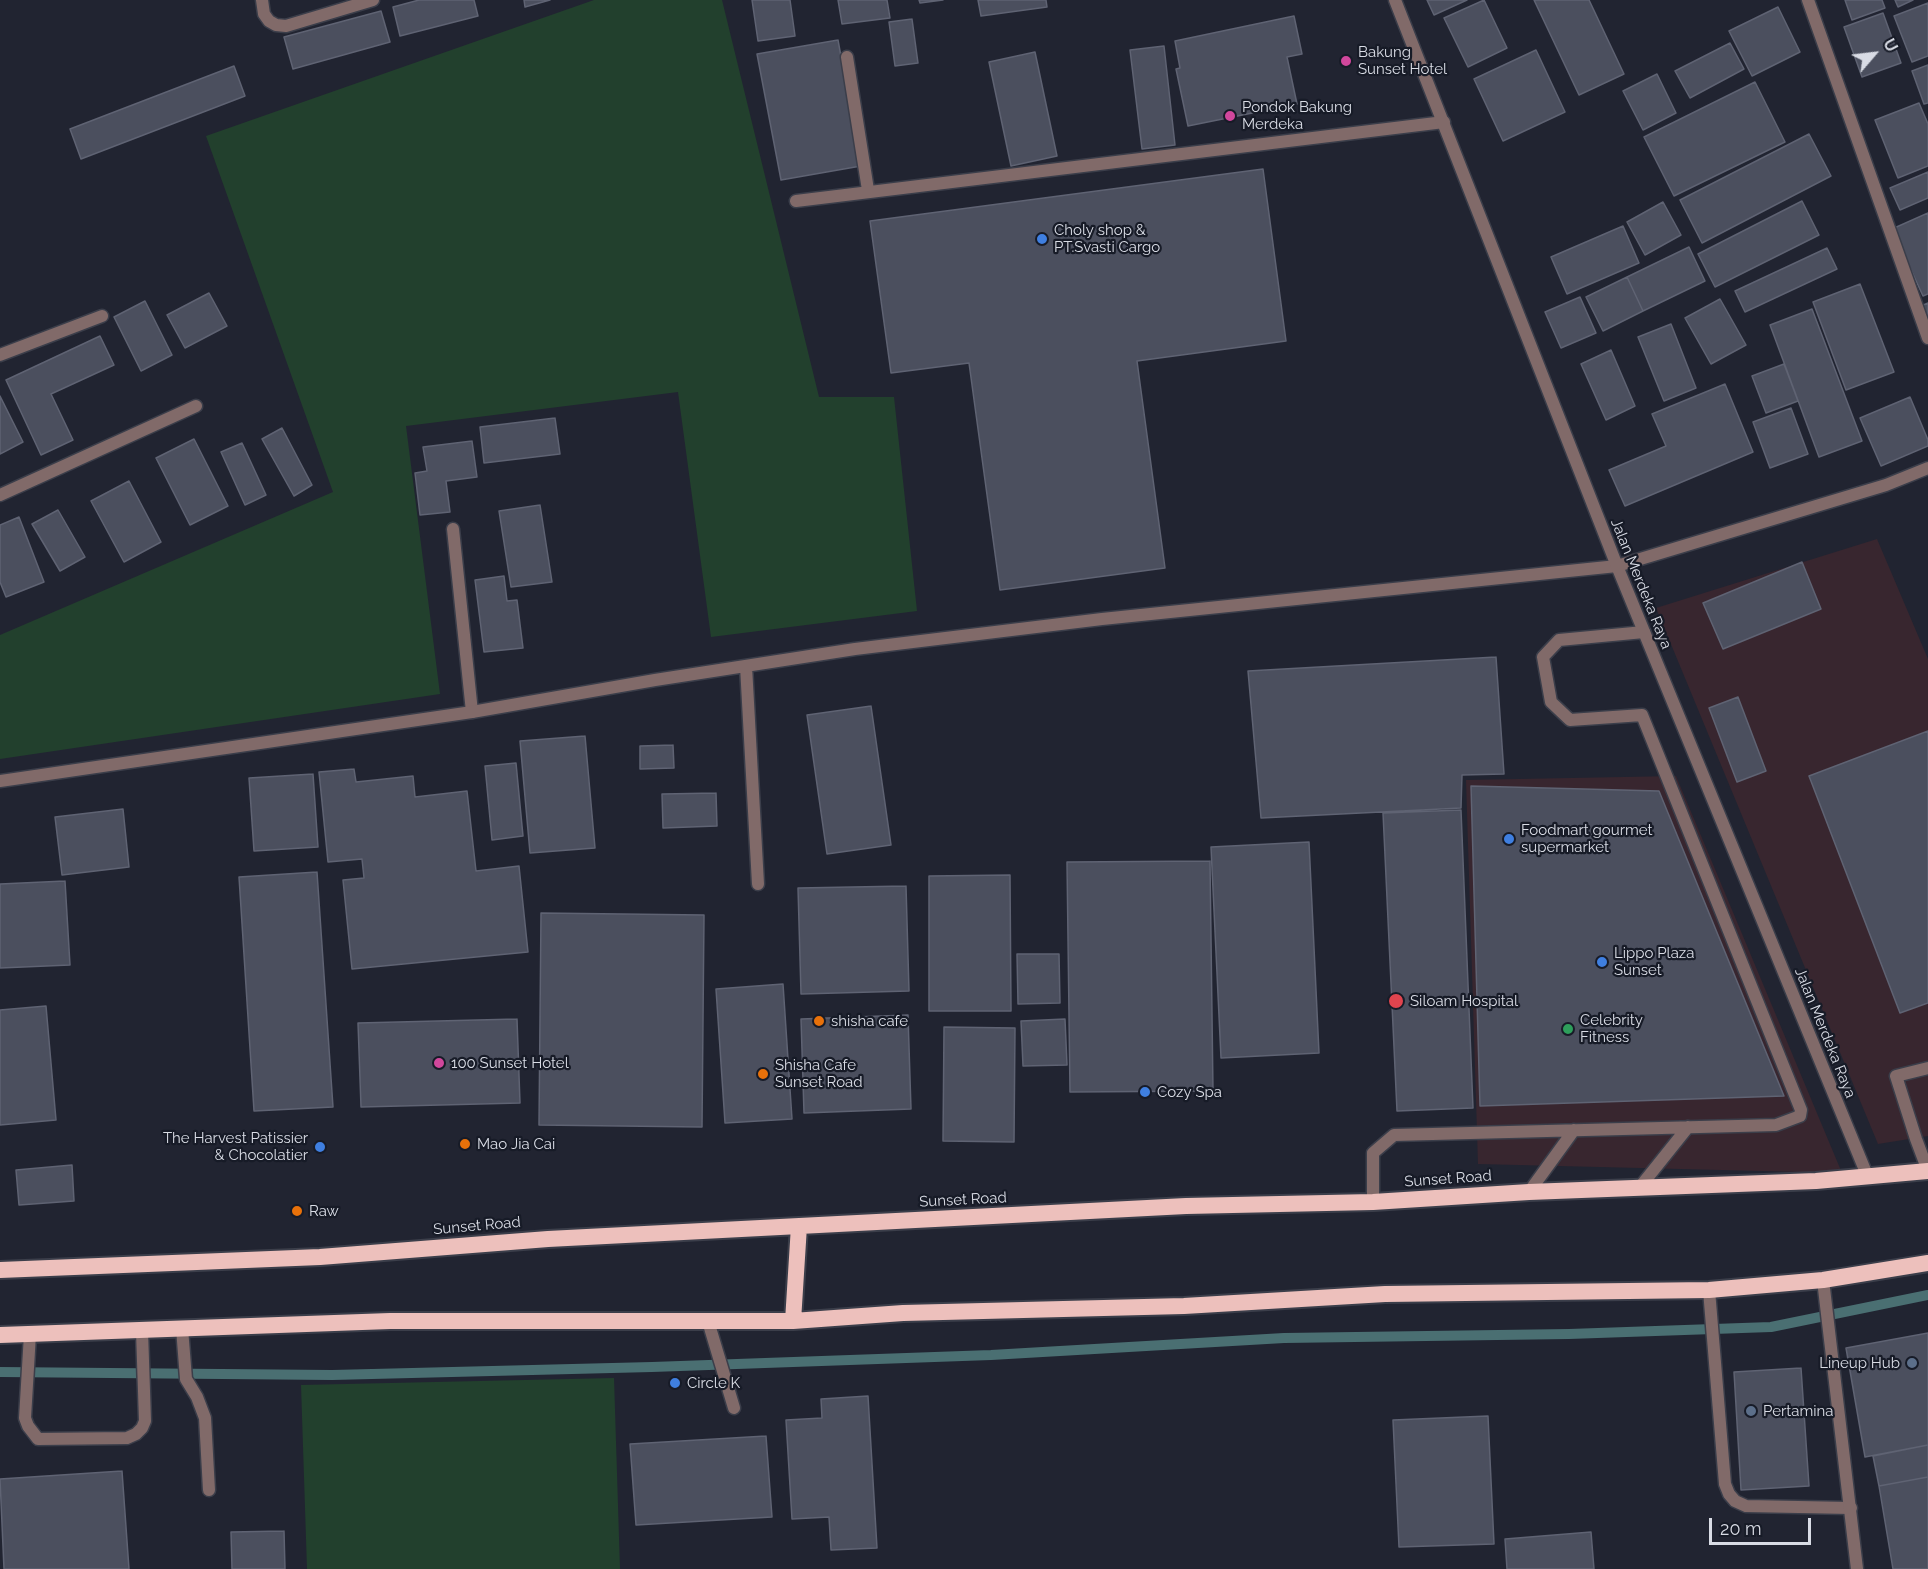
<!DOCTYPE html>
<style>
body{margin:0}
#map{position:relative;width:1928px;height:1569px;overflow:hidden;background:#212431;font-family:Raleway,sans-serif}
canvas{display:block}
.north{position:absolute;left:1844px;top:24px;width:60px;height:60px;-webkit-text-stroke:4px #171b27;paint-order:stroke;rotate:62deg;font-size:16px;font-weight:700;line-height:24px;text-align:center;color:#d9dce5}
.north::after{content:'';display:block;margin:auto;width:21px;height:27px;background:#d9dce5;clip-path:polygon(50% 0,100% 100%,50% 72%,0 100%)}
.scale{position:absolute;left:1709px;top:1518px;width:102px;height:27px;box-sizing:border-box;border:3px solid #d9dce5;border-top:0;padding-left:8px;font-size:18px;line-height:21px;white-space:nowrap;color:#d9dce5;-webkit-text-stroke:4px #171b27;paint-order:stroke}
</style>
<div id="map">
<canvas width="1928" height="1569"></canvas>
<div class="north">U</div>
<div class="scale">20 m</div>
</div>
<script>
const c = document.querySelector('canvas').getContext('2d');
c.lineJoin = 'round';
function fillPath(path, color) { c.fillStyle = color; c.fill(path, 'evenodd'); }
const toPath = rows => new Path2D(rows.map(r => 'M' + r).join(''));
function trace(path, color, width, dash) { c.strokeStyle = color; c.lineWidth = width; c.lineCap = dash ? 'butt' : 'round'; c.setLineDash(dash || []); c.stroke(path); }
function label(font, color, halo, rows, align = 'center') {
  c.font = font + ' Raleway,sans-serif'; c.lineWidth = 4.5; c.setLineDash([]); c.textBaseline = 'middle'; c.strokeStyle = halo; c.fillStyle = color; for (const [text, x, y, turn = 0] of rows) {
    c.save(); c.translate(x, y); c.rotate((+turn || 0) * Math.PI / 180); c.textAlign = isNaN(turn) ? turn : align; if (halo) c.strokeText(text, 0, 0); c.fillText(text, 0, 0); c.restore();
  }
}
const commercial = toPath([
 [1877,539,1928,659,1928,1136,1878,1144,1656,608],
 [1676,776,1842,1173,1478,1164,1466,780]
]);
const green = toPath([
 [594,0,722,0,819,397,894,397,917,611,711,637,678,392,406,426,440,694,0,759,0,635,333,492,206,136],
 [614,1378,620,1569,307,1569,301,1385]
]);
const stream = toPath([
 [0,1372,332,1375,652,1367,991,1355,1284,1338,1569,1334,1771,1327,1928,1295]
]);
const building = toPath([
 [419,0,474,0,478,16,400,36,393,7,419,0],
 [524,0,550,0,525,7,524,0],
 [752,0,790,0,795,36,758,41,752,0],
 [838,0,887,0,890,18,842,24,838,0],
 [919,0,943,0,920,3,919,0],
 [978,0,1046,0,1047,7,981,16,978,0],
 [1427,0,1467,0,1434,15,1427,0],
 [1484,0,1507,48,1468,67,1444,18,1484,0],
 [1534,0,1589,0,1624,74,1579,95,1534,0],
 [1845,0,1882,0,1885,8,1852,20,1845,0],
 [1895,0,1913,0,1898,7,1895,0],
 [1928,3,1928,56,1912,62,1894,16,1928,3],
 [1778,7,1800,52,1752,76,1729,31,1778,7],
 [381,11,390,42,293,69,284,37,381,11],
 [1883,13,1901,63,1862,77,1844,27,1883,13],
 [1294,16,1302,54,1287,57,1297,104,1188,126,1176,69,1180,68,1175,41,1294,16],
 [912,19,918,63,895,66,889,22,912,19],
 [838,40,861,166,781,180,757,54,838,40],
 [1730,43,1744,69,1690,98,1675,71,1730,43],
 [1164,46,1175,145,1142,149,1130,50,1164,46],
 [1536,50,1565,112,1503,141,1474,79,1536,50],
 [1035,52,1057,156,1011,166,989,62,1035,52],
 [1928,65,1928,103,1924,104,1912,71,1928,65],
 [234,66,245,96,81,159,70,129,234,66],
 [1657,74,1676,113,1643,130,1623,91,1657,74],
 [1755,82,1785,142,1674,196,1644,137,1755,82],
 [1919,103,1928,124,1928,166,1898,178,1875,120,1919,103],
 [1809,134,1831,176,1702,243,1680,200,1809,134],
 [1263,169,1286,341,1137,361,1165,568,1000,590,969,363,891,373,870,221,1263,169],
 [1928,172,1928,198,1900,210,1890,188,1928,172],
 [1802,201,1819,235,1715,287,1698,254,1802,201],
 [1663,202,1681,235,1645,255,1627,222,1663,202],
 [1928,213,1928,294,1923,296,1892,229,1928,213],
 [1623,226,1639,263,1567,294,1551,257,1623,226],
 [1689,247,1705,281,1643,311,1627,277,1689,247],
 [1827,248,1837,269,1745,312,1735,291,1827,248],
 [1627,277,1643,311,1603,331,1586,297,1627,277],
 [1860,284,1894,372,1846,390,1813,302,1860,284],
 [209,293,227,326,185,348,167,315,209,293],
 [1580,297,1596,333,1561,348,1545,312,1580,297],
 [1720,299,1746,345,1711,364,1685,318,1720,299],
 [145,301,172,355,141,371,114,317,145,301],
 [1928,303,1928,323,1921,306,1928,303],
 [1812,309,1862,441,1819,457,1770,325,1812,309],
 [1671,324,1696,388,1664,401,1638,337,1671,324],
 [100,336,114,365,51,394,73,440,41,455,6,380,100,336],
 [1611,350,1635,406,1606,420,1581,364,1611,350],
 [1784,364,1798,401,1766,413,1752,376,1784,364],
 [1725,384,1753,452,1625,506,1609,470,1666,446,1652,414,1725,384],
 [0,396,23,442,0,454,0,396],
 [1910,397,1928,440,1928,446,1881,466,1860,418,1910,397],
 [1791,408,1808,454,1770,468,1753,422,1791,408],
 [555,418,560,454,484,463,480,427,555,418],
 [282,428,312,485,294,496,262,439,282,428],
 [194,439,228,506,190,525,156,458,194,439],
 [472,441,477,477,446,481,450,512,420,515,415,473,427,471,423,447,472,441],
 [242,443,266,495,245,505,221,452,242,443],
 [129,481,161,542,124,562,91,501,129,481],
 [540,505,552,582,511,587,499,511,540,505],
 [58,510,85,557,60,571,32,524,58,510],
 [19,517,44,582,6,597,0,582,0,525,19,517],
 [1802,562,1821,609,1723,649,1703,603,1802,562],
 [504,576,507,601,517,600,523,648,484,652,475,580,504,576],
 [1496,657,1504,774,1462,775,1461,808,1261,818,1248,671,1496,657],
 [1738,697,1766,771,1737,782,1709,708,1738,697],
 [871,706,891,845,827,854,807,715,871,706],
 [1928,731,1928,1003,1900,1013,1809,776,1928,731],
 [585,736,595,848,530,853,520,741,585,736],
 [673,745,674,768,640,769,640,746,673,745],
 [516,763,523,836,492,840,485,766,516,763],
 [354,769,356,782,413,776,415,797,467,791,476,871,519,866,528,952,352,969,343,880,364,878,362,859,328,862,319,772,354,769],
 [313,774,318,847,254,851,249,778,313,774],
 [1471,786,1659,791,1784,1096,1480,1106,1471,786],
 [716,793,717,826,663,828,662,794,716,793],
 [123,809,129,867,62,875,55,817,123,809],
 [1461,810,1473,1108,1397,1111,1383,813,1461,810],
 [1309,842,1319,1053,1221,1058,1211,847,1309,842],
 [1210,861,1213,1091,1070,1092,1067,862,1210,861],
 [317,872,333,1107,254,1111,239,877,317,872],
 [1010,875,1011,1011,929,1011,929,876,1010,875],
 [65,881,70,965,0,968,0,884,65,881],
 [906,886,909,991,801,994,798,888,906,886],
 [541,913,704,915,702,1127,539,1125,541,913],
 [1017,954,1059,954,1060,1003,1018,1004,1017,954],
 [783,984,792,1119,725,1123,716,989,783,984],
 [46,1006,56,1120,0,1125,0,1010,46,1006],
 [908,1015,911,1109,804,1113,801,1019,908,1015],
 [517,1019,520,1103,361,1107,358,1023,517,1019],
 [1065,1019,1067,1065,1023,1066,1021,1021,1065,1019],
 [944,1027,1015,1028,1014,1142,943,1141,944,1027],
 [72,1165,74,1201,19,1205,16,1170,72,1165],
 [1928,1333,1928,1445,1865,1457,1846,1348,1928,1333],
 [1801,1368,1809,1486,1741,1490,1734,1372,1801,1368],
 [868,1396,877,1548,831,1550,829,1517,792,1519,786,1420,822,1418,821,1399,868,1396],
 [1488,1416,1494,1544,1399,1547,1393,1420,1488,1416],
 [766,1436,772,1517,636,1525,630,1444,766,1436],
 [1928,1445,1928,1477,1879,1486,1873,1456,1928,1445],
 [122,1471,129,1569,4,1569,0,1479,122,1471],
 [1928,1477,1928,1569,1893,1569,1879,1486,1928,1477],
 [284,1531,285,1569,232,1569,231,1532,284,1531],
 [1591,1532,1594,1569,1507,1569,1505,1539,1591,1532]
]);
const service = toPath([
 [453,529,472,712],
 [1928,1068,1896,1076,1916,1139,1928,1171],
 [1640,1187,1688,1127],
 [1529,1192,1574,1130],
 [1373,1202,1373,1153,1394,1135,1776,1125,1800,1116,1801,1110,1642,715,1570,720,1551,702,1543,657,1559,640,1644,632],
 [1709,1290,1725,1484,1729,1494,1735,1501,1746,1506,1851,1508],
 [708,1321,734,1408],
 [182,1328,186,1379,197,1397,205,1418,209,1490],
 [30,1334,25,1418,28,1426,38,1439,127,1438,136,1434,142,1428,145,1421,142,1331]
]);
const minor = toPath([
 [262,0,264,14,269,21,276,25,286,26,373,0],
 [1808,0,1928,338],
 [847,57,868,190],
 [796,201,1444,122],
 [0,355,102,316],
 [0,495,196,406],
 [746,666,758,884],
 [0,781,472,712,655,680,855,649,1102,619,1617,566,1886,485,1928,468]
]);
const tertiary = toPath([
 [1395,0,1617,566,1867,1175],
 [1823,1280,1857,1569]
]);
const trunk = toPath([
 [0,1270,320,1257,548,1239,1186,1206,1373,1202,1529,1192,1816,1181,1928,1171],
 [793,1321,799,1226],
 [0,1335,390,1321,793,1321,903,1313,1184,1306,1385,1294,1709,1290,1823,1280,1928,1263]
]);
const markers = [
 [1346,61,6,"#d1479c"],
 [1230,116,6,"#d1479c"],
 [1042,239,6,"#3f7fe0"],
 [1509,839,6,"#3f7fe0"],
 [1602,962,6,"#3f7fe0"],
 [1396,1001,8,"#e0444e"],
 [819,1021,6,"#e8710a"],
 [1568,1029,6,"#2e9e5b"],
 [439,1063,6,"#d1479c"],
 [763,1074,6,"#e8710a"],
 [1145,1092,6,"#3f7fe0"],
 [465,1144,6,"#e8710a"],
 [320,1147,6,"#3f7fe0"],
 [297,1211,6,"#e8710a"],
 [1912,1363,6,"#5c6f8a"],
 [675,1383,6,"#3f7fe0"],
 [1751,1411,6,"#5c6f8a"]
];
const poiNames = [
 ["Bakung",1358,52],
 ["Sunset Hotel",1358,69],
 ["Pondok Bakung",1242,107],
 ["Merdeka",1242,124],
 ["Choly shop &",1054,230],
 ["PT.Svasti Cargo",1054,247],
 ["Foodmart gourmet",1521,830],
 ["supermarket",1521,847],
 ["Lippo Plaza",1614,953],
 ["Sunset",1614,970],
 ["Siloam Hospital",1410,1001],
 ["Celebrity",1580,1020],
 ["Fitness",1580,1037],
 ["shisha cafe",831,1021],
 ["100 Sunset Hotel",451,1063],
 ["Shisha Cafe",775,1065],
 ["Sunset Road",775,1082],
 ["Cozy Spa",1157,1092],
 ["The Harvest Patissier",308,1138,"right"],
 ["& Chocolatier",308,1155,"right"],
 ["Mao Jia Cai",477,1144],
 ["Raw",309,1211],
 ["Lineup Hub",1900,1363,"right"],
 ["Circle K",687,1383],
 ["Pertamina",1763,1411]
];
const streetNames = [
 ["Jalan Merdeka Raya",1641,584,68],
 ["Jalan Merdeka Raya",1825,1033,68],
 ["Sunset Road",1448,1179,-4],
 ["Sunset Road",963,1200,-3],
 ["Sunset Road",477,1226,-5]
];
fillPath(commercial, '#38262f');
fillPath(green, '#22402d');
trace(stream, '#4a6f72', 10);
fillPath(building, '#4b4f5e');
trace(building, '#5f6373', 1.5);
trace(service, '#3b3e4a', 15);
trace(minor, '#3b3e4a', 15);
trace(tertiary, '#3b3e4a', 15);
trace(trunk, '#3b3e4a', 20);
trace(service, '#816a69', 12);
trace(minor, '#816a69', 12);
trace(tertiary, '#816a69', 12);
trace(trunk, '#edc0bc', 16);
for (const [x, y, r, color] of markers) { const dot = new Path2D(); dot.arc(x, y, r, 0, 2 * Math.PI); c.fillStyle = color; c.fill(dot); trace(dot, '#171b27', 2); }
label('15px', '#d9dce5', '#171b27', poiNames, 'left');
label('15px', '#d9dce5', '#171b27', streetNames);
</script>
